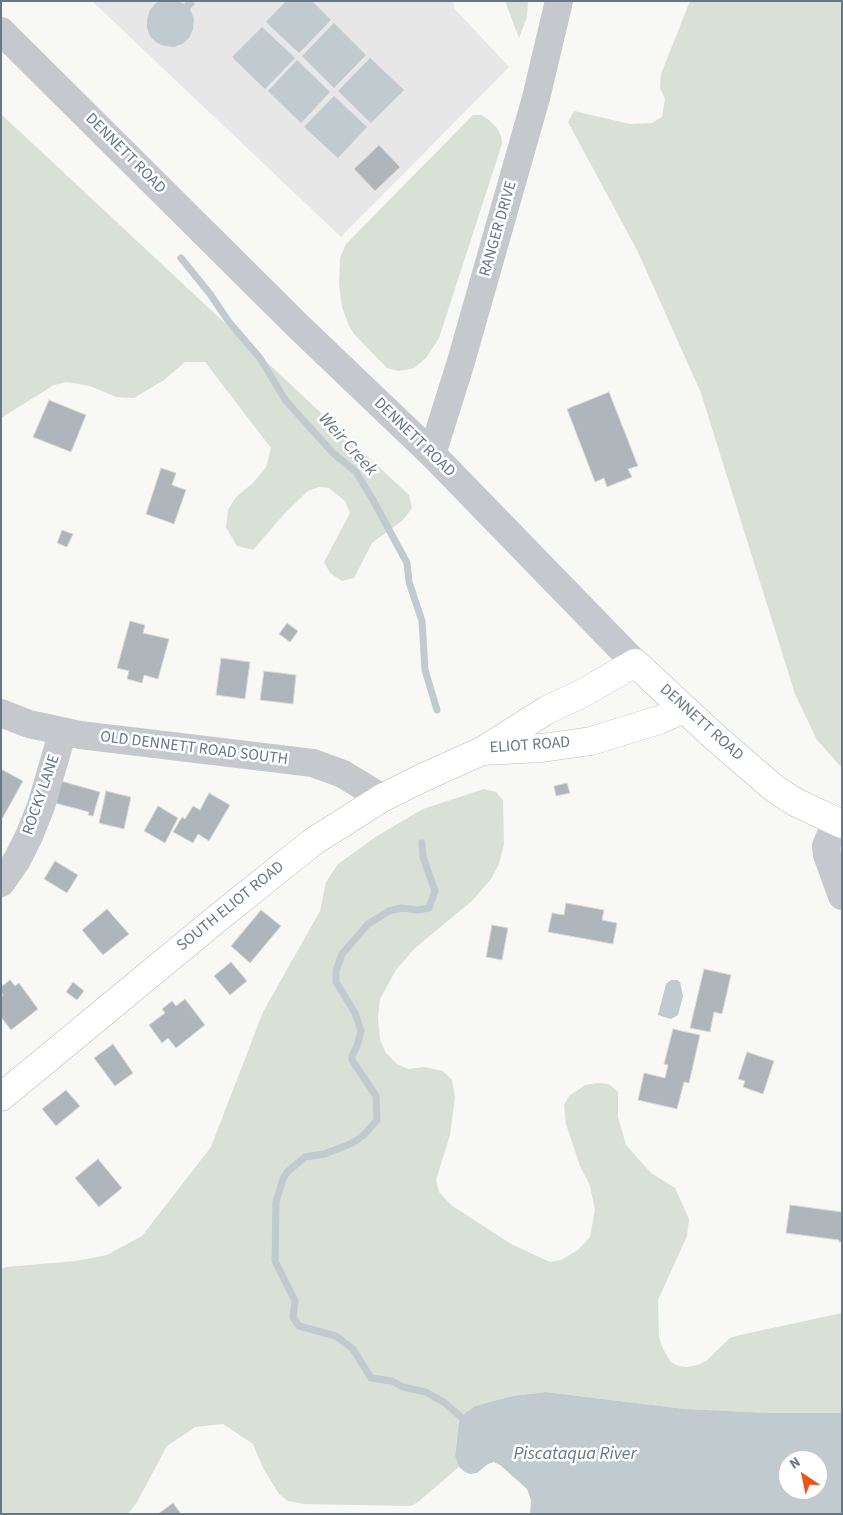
<!DOCTYPE html>
<style>
body{margin:0}
#map{position:relative;width:843px;height:1515px;overflow:hidden;background:#f8f8f5;font-family:"Source Sans 3",sans-serif}
canvas{display:block}
.frame{position:absolute;inset:0;border:2px solid #657788;pointer-events:none}
.north{position:absolute;left:778px;top:1450px;width:50px;height:50px;box-sizing:border-box;background:#fff;border:1px solid #c1c9cf;border-radius:50%;rotate:326deg;font-size:14px;font-weight:700;line-height:20px;text-align:center;color:#657788}
.north::after{content:'';display:block;margin:auto;width:18px;height:22px;background:#f0541d;clip-path:polygon(50% 0,100% 100%,50% 72%,0 100%)}
</style>
<div id="map">
<canvas width="843" height="1515"></canvas>
<div class="frame"></div>
<div class="north">N</div>
</div>
<script>
const c = document.querySelector('canvas').getContext('2d');
c.lineJoin = 'round';
function fillPath(path, color) { c.fillStyle = color; c.fill(path, 'evenodd'); }
const toPath = rows => new Path2D(rows.map(r => 'M' + r).join(''));
function trace(path, color, width, dash) { c.strokeStyle = color; c.lineWidth = width; c.lineCap = dash ? 'butt' : 'round'; c.setLineDash(dash || []); c.stroke(path); }
function label(font, color, halo, rows, align = 'center') {
  c.font = font + ' "Source Sans 3",sans-serif'; c.lineWidth = 5; c.setLineDash([]); c.textBaseline = 'middle'; c.strokeStyle = halo; c.fillStyle = color; for (const [text, x, y, turn = 0] of rows) {
    c.save(); c.translate(x, y); c.rotate((+turn || 0) * Math.PI / 180); c.textAlign = isNaN(turn) ? turn : align; if (halo) c.strokeText(text, 0, 0); c.fillText(text, 0, 0); c.restore();
  }
}
const built = toPath([
 [92,1,453,1,454,8,509,67,341,237]
]);
const green = toPath([
 [505,1,528,1,527,17,519,38],
 [690,1,842,1,842,768,817,740,795,694,701,393,638,252,568,122,574,111,630,124,652,123,662,117,665,99,660,88,661,74],
 [1,114,409,495,412,508,403,520,372,543,354,578,342,581,330,573,324,562,350,513,345,501,329,488,319,487,308,491,285,513,253,550,237,546,226,527,228,510,236,497,253,483,266,467,271,448,205,362,185,362,164,380,134,398,116,397,90,386,67,382,54,385,1,418],
 [473,115,481,115,489,120,497,128,501,136,502,144,439,338,426,358,414,368,399,371,387,368,354,334,349,326,342,307,339,284,340,258,346,244],
 [484,789,496,792,503,800,504,844,499,864,491,879,473,900,414,949,396,970,380,999,378,1018,380,1040,386,1053,397,1064,408,1069,424,1067,443,1071,452,1080,455,1098,450,1135,436,1180,439,1192,451,1205,511,1244,550,1262,561,1260,578,1250,590,1237,595,1210,590,1186,580,1166,566,1124,564,1105,569,1096,585,1085,597,1083,609,1084,618,1092,618,1117,626,1145,651,1173,675,1188,689,1219,687,1236,658,1300,659,1337,663,1349,671,1362,678,1366,687,1367,698,1365,706,1361,730,1338,740,1335,842,1313,842,1413,771,1413,685,1409,546,1392,512,1396,475,1406,465,1413,459,1422,456,1445,455,1456,459,1467,418,1502,411,1506,303,1504,288,1501,279,1494,263,1468,253,1444,223,1424,195,1427,167,1446,137,1502,128,1514,1,1514,1,1269,6,1267,76,1261,107,1255,142,1236,211,1147,263,1012,320,911,326,882,338,864,377,836,423,809]
]);
const water = toPath([
 [161,1,178,1,184,4,187,1,192,1,195,4,190,9,194,19,193,29,189,38,182,44,174,47,165,46,157,43,150,36,147,28,147,19,150,10,156,3],
 [286,1,312,1,331,20,299,53,266,22],
 [334,23,366,55,334,88,302,56],
 [262,27,295,58,265,89,232,57],
 [370,58,404,90,371,123,338,91],
 [297,60,330,92,301,123,268,91],
 [334,96,367,127,338,158,304,127],
 [671,980,677,980,680,982,683,996,678,1015,671,1019,658,1015,666,984],
 [546,1392,685,1409,771,1413,842,1413,842,1514,530,1514,531,1500,527,1489,500,1465,494,1462,488,1464,477,1473,470,1474,465,1472,459,1467,455,1456,459,1422,465,1413,475,1406,512,1396],
 [788,1460,818,1460,818,1490,788,1490]
]);
const stream = toPath([
 [181,258,210,294,229,322,260,358,286,401,333,453,356,472,373,500,407,563,409,582,422,621,425,670,437,710],
 [422,843,423,857,435,891,429,908,418,910,401,908,389,911,368,924,342,954,336,971,336,982,355,1013,361,1031,357,1046,352,1056,352,1060,376,1096,377,1120,364,1135,357,1140,348,1145,324,1154,305,1157,287,1172,283,1179,276,1202,275,1261,295,1301,293,1317,299,1326,336,1336,353,1349,371,1378,392,1381,403,1387,426,1392,445,1403,462,1418]
]);
const building = toPath([
 [379,145,400,167,375,191,354,169,379,145],
 [609,392,638,466,628,469,632,477,607,487,604,478,595,482,567,409,609,392],
 [49,400,86,415,71,452,33,437,49,400],
 [161,468,176,473,172,485,186,490,174,524,146,514,161,468],
 [62,530,73,534,67,547,57,543,62,530],
 [130,621,145,625,143,633,169,639,158,679,144,675,142,683,127,679,129,671,117,668,130,621],
 [287,623,298,631,290,642,279,634,287,623],
 [221,658,250,662,245,699,216,695,221,658],
 [264,671,296,675,293,704,260,700,264,671],
 [1,769,23,781,2,819,1,819,1,769],
 [61,781,100,792,93,816,88,815,89,812,55,803,61,781],
 [567,783,570,793,556,796,554,786,567,783],
 [106,791,131,797,124,829,99,823,106,791],
 [209,793,230,805,209,841,198,834,193,843,173,832,182,817,185,819,193,806,200,810,209,793],
 [158,806,178,818,165,843,144,831,158,806],
 [55,861,78,875,67,893,44,879,55,861],
 [566,903,604,910,602,920,617,923,613,944,548,932,552,913,564,915,566,903],
 [107,909,129,934,103,955,82,930,107,909],
 [261,910,281,926,250,963,231,946,261,910],
 [492,925,508,928,502,960,486,957,492,925],
 [231,962,247,981,230,995,214,976,231,962],
 [704,969,731,975,722,1014,714,1012,710,1032,690,1028,704,969],
 [10,980,15,986,19,983,38,1009,11,1030,1,1017,1,997,3,995,1,992,1,987,10,980],
 [73,982,84,991,77,1000,66,992,73,982],
 [185,999,205,1025,176,1048,168,1038,162,1043,149,1025,165,1013,162,1009,172,1001,176,1006,185,999],
 [673,1029,700,1035,689,1083,684,1082,677,1109,638,1100,644,1073,665,1078,668,1065,664,1064,673,1029],
 [113,1044,133,1073,115,1086,94,1058,113,1044],
 [747,1052,774,1061,763,1094,743,1087,745,1081,738,1079,747,1052],
 [66,1090,80,1106,56,1126,42,1109,66,1090],
 [98,1159,122,1188,99,1207,75,1178,98,1159],
 [790,1205,842,1212,842,1242,839,1242,839,1240,786,1233,790,1205],
 [173,1503,181,1514,158,1514,173,1503]
]);
const minor = toPath([
 [1,31,300,328,432,454,635,663],
 [432,454,460,365,536,98,559,1],
 [1,713,29,724,80,735,313,763,343,774,382,798],
 [836,822,826,846,827,855,842,896],
 [1,883,17,860,29,836,41,806,63,731]
]);
const major = toPath([
 [484,751,542,748,591,741,659,720,684,709],
 [1,1097,219,917,314,841,382,798,422,778,482,751,547,710,583,693,635,663,717,739,775,789,795,802,842,824]
]);
const streetNames = [
 ["DENNETT ROAD",125,154,45],
 ["RANGER DRIVE",499,229,-74],
 ["DENNETT ROAD",414,438,44],
 ["DENNETT ROAD",701,723,42],
 ["ELIOT ROAD",530,746,-4],
 ["OLD DENNETT ROAD SOUTH",194,749,7],
 ["ROCKY LANE",42,795,-71],
 ["SOUTH ELIOT ROAD",231,907,-39]
];
const waterNames = [
 ["Weir Creek",347,445,48],
 ["Piscataqua River",575,1455]
];
fillPath(built, '#e6e7e6');
fillPath(green, '#d9e0d6');
fillPath(water, '#c0cacf');
trace(stream, '#c0cacf', 7);
fillPath(building, '#aeb6bc');
trace(building, '#dadad7', 1);
trace(major, '#b8bcc0', 29);
trace(minor, '#c5c9cd', 28);
trace(major, '#fff', 28);
label('16px', '#657788', '#fff', streetNames);
label('italic 18px', '#617983', '#fff', waterNames);
</script>
